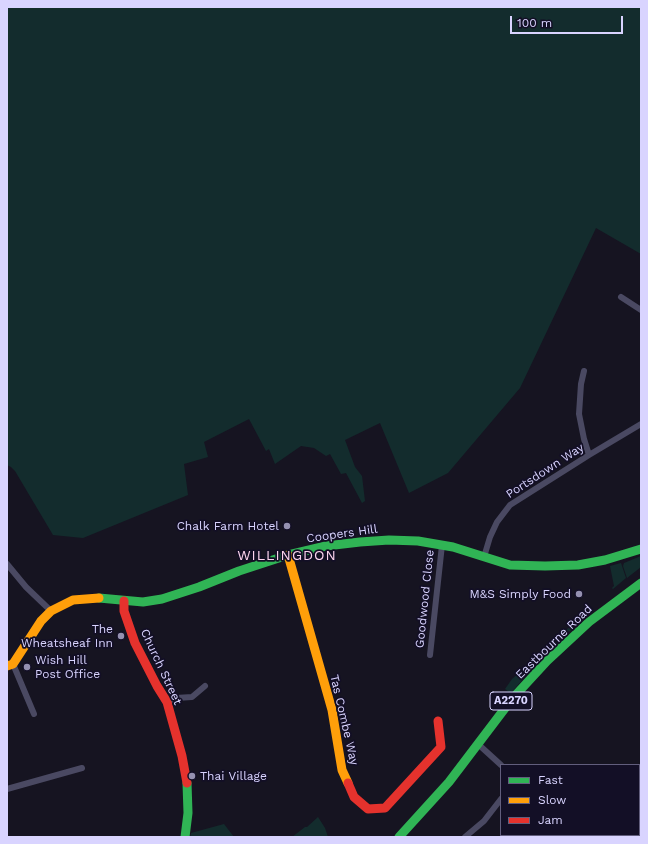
<!DOCTYPE html>
<style>
body{margin:0}
#map{position:relative;width:648px;height:844px;overflow:hidden;background:#161421;font-family:"Work Sans",sans-serif}
canvas{display:block}
.frame{position:absolute;inset:0;border:8px solid #d9d4ff;pointer-events:none}
.legend{position:absolute;left:500px;top:764px;width:140px;height:72px;box-sizing:border-box;background:#130f26;border:1px solid #625e7d;margin:0;padding:5px 7px;list-style:none;font-size:12px;color:#d9d4ff}
.legend li{display:flex;align-items:center;gap:8px;height:20px}
.legend b{width:20px;border:1px solid #625e7d}
.scale{position:absolute;left:510px;top:16px;width:113px;height:18px;box-sizing:border-box;border:2px solid #d9d4ff;border-top:0;padding-left:5px;font-size:12px;line-height:14px;white-space:nowrap;color:#d9d4ff;-webkit-text-stroke:3px #130f26;paint-order:stroke}
</style>
<div id="map">
<canvas width="648" height="844"></canvas>
<div class="frame"></div>
<ul class="legend">
<li><b style="height:5px;background:#30b455"></b>Fast</li>
<li><b style="height:5px;background:#ff9f0a"></b>Slow</li>
<li><b style="height:5px;background:#e5322d"></b>Jam</li>
</ul>
<div class="scale">100 m</div>
</div>
<script>
const c = document.querySelector('canvas').getContext('2d');
c.lineJoin = 'round';
function fillPath(path, color) { c.fillStyle = color; c.fill(path, 'evenodd'); }
const toPath = rows => new Path2D(rows.map(r => 'M' + r).join(''));
function trace(path, color, width, dash) { c.strokeStyle = color; c.lineWidth = width; c.lineCap = dash ? 'butt' : 'round'; c.setLineDash(dash || []); c.stroke(path); }
function label(font, color, halo, rows, align = 'center') {
  c.font = font + ' "Work Sans",sans-serif'; c.lineWidth = 3.5; c.setLineDash([]); c.textBaseline = 'middle'; c.strokeStyle = halo; c.fillStyle = color; for (const [text, x, y, turn = 0] of rows) {
    c.save(); c.translate(x, y); c.rotate((+turn || 0) * Math.PI / 180); c.textAlign = isNaN(turn) ? turn : align; if (halo) c.strokeText(text, 0, 0); c.fillText(text, 0, 0); c.restore();
  }
}
const green = toPath([
 [7,7,641,7,641,254,596,228,520,388,448,473,409,493,380,423,345,440,355,467,362,476,365,501,362,503,346,473,341,474,330,454,326,456,314,448,301,446,275,464,269,449,266,451,249,419,204,442,208,457,184,464,188,495,83,538,53,535,15,471,11,467,7,465],
 [641,556,641,567,627,578,623,566,624,563],
 [621,563,626,578,613,589,612,588,614,586,610,566],
 [584,615,585,615,585,617,559,641,558,641,559,636],
 [526,667,529,667,530,671,511,693,509,692,505,689,512,679],
 [318,817,325,828,328,837,292,837,305,827,307,827],
 [224,824,234,837,190,837,191,833]
]);
const street = toPath([
 [621,297,641,310],
 [584,371,581,384,579,414,584,439,589,455],
 [484,557,490,537,497,522,510,505,589,455,641,424],
 [7,564,26,587,51,611],
 [430,655,442,545],
 [13,664,34,714],
 [167,702,176,698,192,697,205,686],
 [478,744,501,765],
 [7,789,82,768],
 [586,835,592,837],
 [465,837,484,821,501,799],
 [634,837,638,835]
]);
const fast = toPath([
 [99,598,143,602,162,599,199,587,239,571,288,555,326,546,360,542,389,540,418,541,453,547,510,565,545,566,578,565,605,560,641,549],
 [185,837,188,813,187,783],
 [399,837,449,782,512,699,547,661,589,622,641,583]
]);
const slow = toPath([
 [288,555,332,710,342,770,348,783],
 [7,666,13,664,41,621,51,611,73,600,99,598]
]);
const jam = toPath([
 [124,601,124,611,135,643,157,686,167,702,182,756,187,783],
 [348,783,354,797,368,809,385,808,441,747,438,721]
]);
const markers = [
 [287,526,4,"#9591b1"],
 [579,594,4,"#9591b1"],
 [121,636,4,"#9591b1"],
 [27,667,4,"#9591b1"],
 [192,776,4,"#9591b1"]
];
const shields = [
 [511,701,42]
];
const shieldNames = [
 ["A2270",511,701]
];
const streetNames = [
 ["Portsdown Way",545,471,-33],
 ["Coopers Hill",342,534,-8],
 ["Goodwood Close",425,599,-84],
 ["Eastbourne Road",554,642,-44],
 ["Church Street",161,667,65],
 ["Tas Combe Way",344,720,77]
];
const poiNames = [
 ["Chalk Farm Hotel",279,526],
 ["M&S Simply Food",571,594],
 ["The",113,629],
 ["Wheatsheaf Inn",113,643],
 ["Wish Hill",35,660,"left"],
 ["Post Office",35,674,"left"],
 ["Thai Village",200,776,"left"]
];
const quarterNames = [
 ["WILLINGDON",287,556]
];
fillPath(green, '#132c2d');
trace(street, '#4a4962', 6);
trace(fast, '#30b455', 9);
trace(slow, '#ff9f0a', 9);
trace(jam, '#e5322d', 9);
for (const [x, y, r, color] of markers) { const dot = new Path2D(); dot.arc(x, y, r, 0, 2 * Math.PI); c.fillStyle = color; c.fill(dot); trace(dot, '#130f26', 1.5); }
for (const [x, y, w] of shields) { const box = new Path2D(); box.roundRect(x - w / 2, y - 9, w, 18, 3); c.fillStyle = '#130f26'; c.fill(box); trace(box, '#d9d4ff', 1); }
label('bold 11px', '#d9d4ff', null, shieldNames);
label('12px', '#d9d4ff', '#130f26', streetNames);
label('12px', '#d9d4ff', '#130f26', poiNames, 'right');
c.letterSpacing = '1px';
label('14px', '#ffd6f0', '#130f26', quarterNames);
c.letterSpacing = '0px';
</script>
